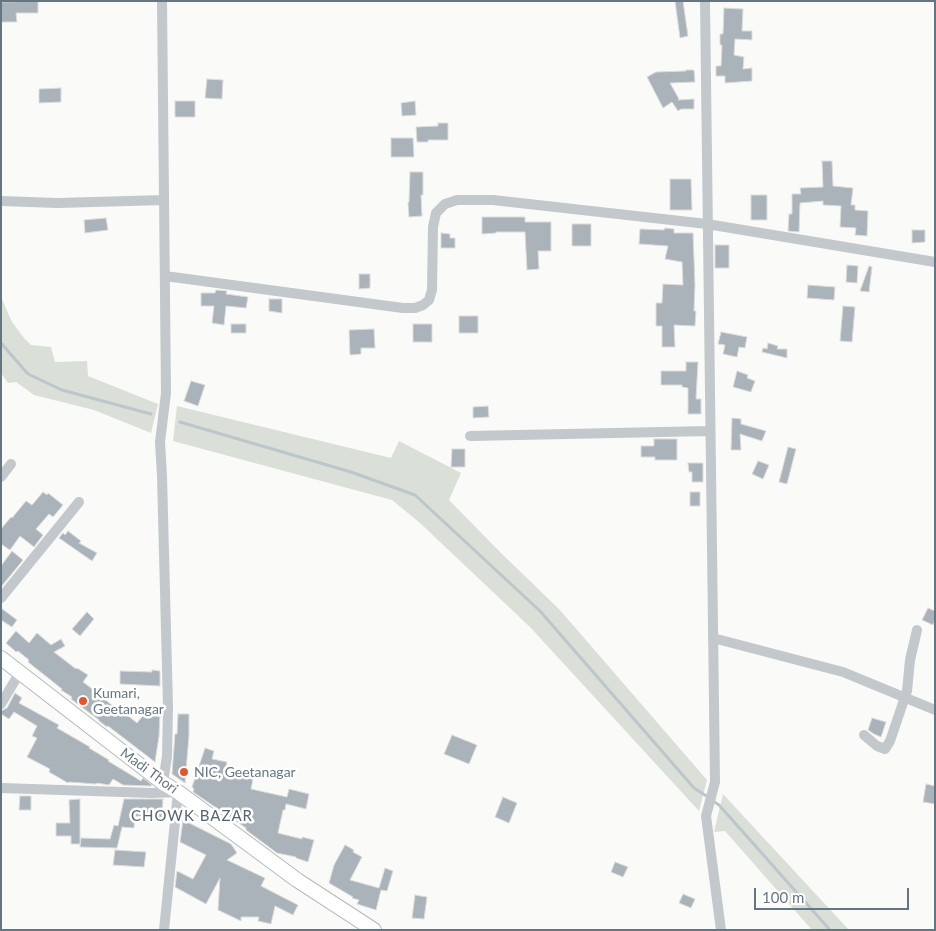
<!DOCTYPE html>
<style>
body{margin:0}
#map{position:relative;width:936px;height:931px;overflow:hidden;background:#fafaf8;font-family:Lato,sans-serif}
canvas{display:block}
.frame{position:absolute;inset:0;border:2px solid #657683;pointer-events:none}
.scale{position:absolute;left:754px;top:888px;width:155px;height:22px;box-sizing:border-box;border:2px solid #657683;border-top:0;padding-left:6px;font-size:15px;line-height:18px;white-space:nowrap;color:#657683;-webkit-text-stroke:4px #fff;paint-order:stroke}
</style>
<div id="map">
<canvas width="936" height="931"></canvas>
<div class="frame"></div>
<div class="scale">100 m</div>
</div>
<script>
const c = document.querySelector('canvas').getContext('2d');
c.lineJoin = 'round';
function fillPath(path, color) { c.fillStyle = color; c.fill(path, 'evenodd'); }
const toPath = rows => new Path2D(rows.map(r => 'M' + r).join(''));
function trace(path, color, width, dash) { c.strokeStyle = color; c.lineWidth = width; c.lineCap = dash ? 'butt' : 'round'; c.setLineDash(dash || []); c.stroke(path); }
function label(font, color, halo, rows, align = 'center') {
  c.font = font + ' Lato,sans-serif'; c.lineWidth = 5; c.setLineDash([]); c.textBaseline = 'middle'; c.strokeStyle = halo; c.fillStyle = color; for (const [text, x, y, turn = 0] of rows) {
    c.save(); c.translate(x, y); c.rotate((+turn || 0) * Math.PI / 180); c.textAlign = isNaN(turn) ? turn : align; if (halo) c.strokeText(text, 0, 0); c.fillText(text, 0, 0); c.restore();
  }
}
const green = toPath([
 [1,297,12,322,24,338,31,345,51,347,55,362,87,361,88,376,158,404,151,433,94,410,34,395,16,382,8,383,1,373],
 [177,406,391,458,399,441,461,473,449,500,501,553,559,609,707,780,699,811,530,627,420,523,392,500,173,441],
 [723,794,849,930,812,930,725,831,714,832]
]);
const stream = toPath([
 [1,343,28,374,62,390,151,414],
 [180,422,351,472,415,495,540,611,694,788,708,797],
 [713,801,719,805,830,930]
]);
const building = toPath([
 [38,1,38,13,16,13,17,22,1,22,1,2,38,1],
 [675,1,683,1,688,36,680,38,675,1],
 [724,8,743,9,742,31,752,31,752,40,735,39,734,55,744,57,743,69,752,68,752,81,725,83,725,76,716,76,716,66,721,66,722,45,720,45,720,34,723,34,724,8],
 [686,70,694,70,695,82,670,83,679,99,678,100,694,99,694,109,681,109,678,111,672,102,663,108,647,77,656,72,686,71,686,70],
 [207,79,223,80,222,99,205,98,207,79],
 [61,88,61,102,39,103,39,89,61,88],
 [175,101,195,101,195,117,175,117,175,101],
 [415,101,416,115,402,116,401,103,415,101],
 [438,123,448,123,448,140,428,140,428,142,417,142,416,127,438,126,438,123],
 [391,138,413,138,414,157,391,157,391,138],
 [822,161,832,161,833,186,853,188,851,205,855,205,855,210,868,211,867,236,855,235,856,228,840,227,841,206,823,205,823,201,800,203,799,232,788,231,789,214,792,214,792,194,801,194,800,188,823,187,822,161],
 [410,172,423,172,423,195,421,195,422,216,409,217,408,203,409,202,410,172],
 [670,179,691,179,692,210,670,210,670,179],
 [751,195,767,195,767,220,751,220,751,195],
 [482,217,525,217,525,222,551,222,551,251,538,251,539,269,527,270,525,232,496,232,496,233,482,234,482,217],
 [106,218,108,230,85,233,84,220,106,218],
 [572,224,591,224,591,246,572,246,572,224],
 [665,228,674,229,674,233,693,233,695,285,694,311,696,311,695,326,674,325,675,347,662,347,662,326,656,326,656,303,662,303,663,284,683,285,682,262,665,259,668,246,639,244,640,229,664,230,665,228],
 [912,230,925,230,925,242,912,243,912,230],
 [441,233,450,234,450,238,455,238,455,248,441,248,441,233],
 [715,245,729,245,729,268,715,268,715,245],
 [847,265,858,266,857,283,846,282,847,265],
 [869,266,872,267,869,292,860,291,869,266],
 [359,274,370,274,370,288,359,289,359,274],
 [808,285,835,287,834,300,807,298,808,285],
 [216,290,227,291,226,294,248,297,246,308,226,306,224,325,212,323,214,306,201,306,201,293,215,293,216,290],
 [269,299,282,299,282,313,269,311,269,299],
 [843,306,855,307,852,342,840,341,843,306],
 [459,316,478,316,478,333,459,333,459,316],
 [231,324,246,324,246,333,231,333,231,324],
 [413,324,432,324,432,342,413,342,413,324],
 [374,329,375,348,361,348,361,354,350,355,349,330,374,329],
 [721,332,747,337,745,348,739,347,737,357,723,354,725,345,718,344,721,332],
 [768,343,778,346,777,349,787,349,787,358,762,352,763,348,767,349,768,343],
 [686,362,698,362,696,399,701,399,701,414,688,414,688,388,682,387,682,385,661,385,661,371,686,371,686,362],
 [737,371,748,375,747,378,755,381,751,392,733,387,737,371],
 [191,381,205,385,198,406,184,401,191,381],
 [488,406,489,417,473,418,473,407,488,406],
 [732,418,741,419,741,424,766,431,762,441,740,434,741,450,731,450,732,418],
 [654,439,677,439,677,460,655,460,655,457,641,457,641,446,654,446,654,439],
 [788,447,796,449,787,484,779,482,788,447],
 [452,449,465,449,465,467,451,467,452,449],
 [758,461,769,465,763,479,752,474,758,461],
 [688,463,703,463,703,482,692,482,692,472,689,472,688,463],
 [43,492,47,495,48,493,63,505,53,517,49,514,36,529,43,535,34,547,20,536,10,550,1,544,1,529,11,517,12,518,26,501,32,505,43,492],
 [690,492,700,492,700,506,690,506,690,492],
 [68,531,81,541,79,543,97,553,92,561,59,538,63,533,65,535,68,531],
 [12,551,23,560,1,587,1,566,12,551],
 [1,608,17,620,12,627,1,620,1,608],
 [928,608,935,611,935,620,933,625,922,620,928,608],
 [87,612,94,619,80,636,72,629,87,612],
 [16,631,29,643,37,633,51,645,61,639,65,646,54,652,76,669,77,668,88,675,83,682,103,697,103,698,119,711,121,710,137,723,145,713,160,713,159,736,155,762,108,726,107,727,99,721,99,720,71,699,72,697,61,690,62,689,28,662,29,660,18,651,16,652,6,643,16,631],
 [152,670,160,671,160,686,120,684,120,671,152,672,152,670],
 [15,693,22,698,19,703,59,725,57,728,90,747,89,748,109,760,108,761,141,781,143,778,152,785,151,786,123,785,113,779,109,785,97,783,96,784,69,782,68,783,49,772,50,769,27,757,37,738,32,736,37,726,14,712,9,719,1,714,1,711,7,708,15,693],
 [178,714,189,714,189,735,185,783,172,774,175,734,177,734,178,714],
 [872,718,886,722,881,737,874,734,868,730,872,718],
 [452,735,477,745,469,764,444,754,452,735],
 [205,748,214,751,212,759,227,762,225,772,253,779,251,789,287,797,289,789,309,794,306,809,286,804,285,810,283,810,278,833,302,839,302,837,314,840,308,862,296,858,296,857,277,853,246,830,246,828,193,792,194,789,192,787,205,748],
 [926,784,935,786,935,804,923,802,926,784],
 [20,796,31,796,31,810,19,810,20,796],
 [503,797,517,803,509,823,495,817,503,797],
 [80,799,80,844,71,844,71,836,56,836,56,823,70,823,69,800,80,799],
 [124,799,163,799,162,818,135,816,134,828,122,827,117,848,80,847,81,838,110,839,114,825,118,826,124,799],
 [183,820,231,844,237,853,227,860,265,878,261,886,298,905,293,915,275,906,271,924,258,921,259,917,241,917,241,921,218,910,220,878,206,904,175,887,177,871,193,879,206,855,180,842,183,820],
 [345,845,354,850,353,852,362,857,350,880,379,888,385,868,393,871,387,891,381,890,376,910,357,904,359,900,352,898,353,897,329,883,334,865,345,845],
 [115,850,146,852,144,867,113,865,115,850],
 [615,862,628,867,623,877,611,872,615,862],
 [683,894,695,899,691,908,679,903,683,894],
 [415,895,427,897,424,919,412,918,415,895]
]);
const minor = toPath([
 [162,1,166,393,160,442,162,476,168,707,167,756,163,783],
 [705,1,715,782,706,816,721,930],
 [1,201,58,203,164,200],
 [165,276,403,308,415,308,423,305,429,300,432,290,433,227,436,213,445,204,457,200,493,200,707,224,935,262],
 [470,436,710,431],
 [1,477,11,464],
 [1,598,79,502],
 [713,638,843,672,935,710],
 [1,704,20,672],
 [864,735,877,746,885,749,890,741,907,691,910,660,917,630],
 [1,788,152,793,178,792,164,930]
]);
const secondary = toPath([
 [1,658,163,783,178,792,297,880,374,930]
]);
const markers = [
 [83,701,5,"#e4572e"],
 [184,772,5,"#e4572e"]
];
const poiNames = [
 ["Kumari,",93,693],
 ["Geetanagar",93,709],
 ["NIC, Geetanagar",194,772]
];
const streetNames = [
 ["Madi Thori",149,771,36]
];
const neighbourhoodNames = [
 ["CHOWK BAZAR",192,816]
];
fillPath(green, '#dadfd7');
trace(stream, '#bbc7cb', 3);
fillPath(building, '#aab3b9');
trace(building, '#dcdcda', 1);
trace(secondary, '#b3babf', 16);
trace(minor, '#c3c8cc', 10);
trace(secondary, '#fff', 14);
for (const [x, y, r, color] of markers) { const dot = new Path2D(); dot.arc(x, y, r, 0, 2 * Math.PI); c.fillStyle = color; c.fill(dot); trace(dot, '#fff', 2); }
label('14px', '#657683', '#fff', poiNames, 'left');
label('14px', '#657683', '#fff', streetNames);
c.letterSpacing = '1px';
label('15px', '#57646e', '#fff', neighbourhoodNames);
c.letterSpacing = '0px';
</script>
